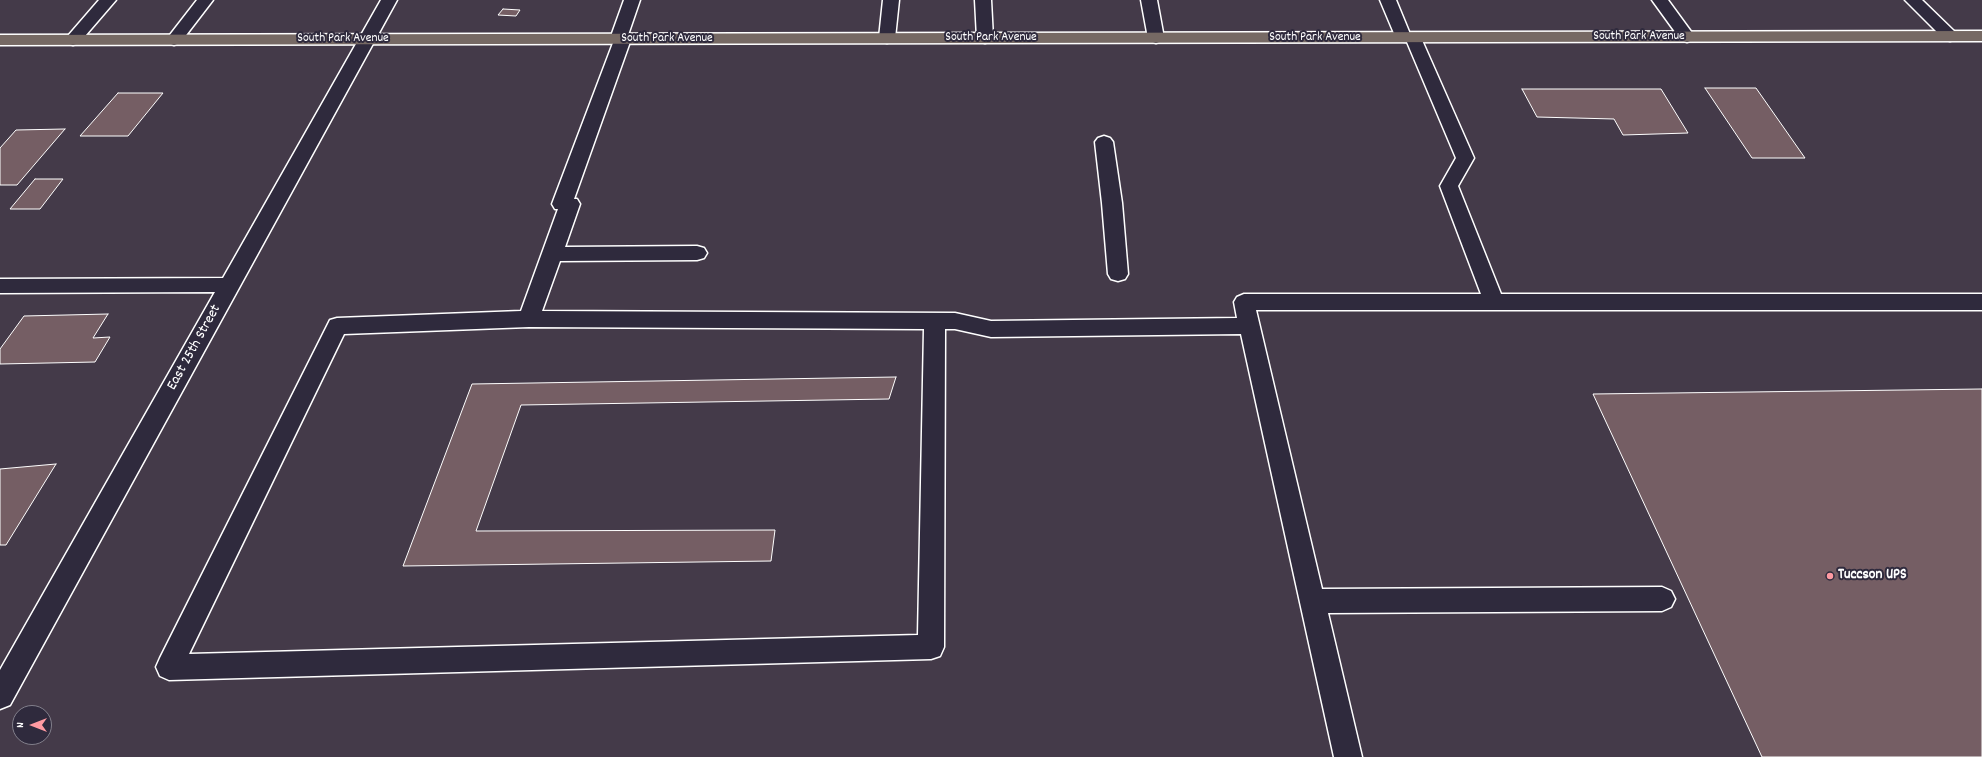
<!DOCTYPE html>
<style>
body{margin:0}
#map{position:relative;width:1982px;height:757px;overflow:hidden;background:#443a49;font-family:Dekko,sans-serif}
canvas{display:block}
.north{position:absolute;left:12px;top:705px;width:40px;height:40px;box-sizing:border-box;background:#2f2a3d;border:1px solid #827f8b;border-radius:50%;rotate:270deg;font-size:11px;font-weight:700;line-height:16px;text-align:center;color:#fff}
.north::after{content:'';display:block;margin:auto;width:14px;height:18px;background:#ff9aa2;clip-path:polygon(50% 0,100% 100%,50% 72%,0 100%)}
</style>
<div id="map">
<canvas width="1982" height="757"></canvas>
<div class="north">N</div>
</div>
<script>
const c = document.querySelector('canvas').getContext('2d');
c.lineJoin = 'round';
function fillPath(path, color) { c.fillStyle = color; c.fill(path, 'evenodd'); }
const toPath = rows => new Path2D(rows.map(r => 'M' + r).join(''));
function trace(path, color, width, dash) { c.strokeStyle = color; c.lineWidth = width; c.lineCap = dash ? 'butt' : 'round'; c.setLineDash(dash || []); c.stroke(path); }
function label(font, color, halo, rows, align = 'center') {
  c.font = font + ' Dekko,sans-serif'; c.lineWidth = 4; c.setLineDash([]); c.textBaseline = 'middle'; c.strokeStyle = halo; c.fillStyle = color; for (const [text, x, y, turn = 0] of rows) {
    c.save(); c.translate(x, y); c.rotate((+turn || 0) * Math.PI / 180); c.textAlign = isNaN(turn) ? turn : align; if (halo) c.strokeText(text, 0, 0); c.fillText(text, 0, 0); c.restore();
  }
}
const building = toPath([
 [503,9,520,10,516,16,498,15,503,9],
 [1705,88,1756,88,1805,158,1752,158,1705,88],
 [1522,89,1661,89,1688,133,1623,135,1614,119,1537,117,1522,89],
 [118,93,163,93,128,136,80,136,118,93],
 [65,129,17,185,0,185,0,148,16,130,65,129],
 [35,179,63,179,40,209,10,209,35,179],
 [108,314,93,338,110,337,95,362,0,364,0,349,24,316,108,314],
 [896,377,889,399,521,405,476,531,775,530,771,561,403,566,472,384,896,377],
 [1982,389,1982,757,1762,757,1593,394,1982,389],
 [56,464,6,545,0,545,0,469,56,464]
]);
const minor = toPath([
 [99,0,116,0,79,43,73,45,67,43,65,40,67,37,99,0],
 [197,0,213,0,180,43,174,45,168,43,166,40,197,0],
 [381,0,397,0,10,705,0,709,0,670,215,292,0,293,0,279,223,278,381,0],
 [624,0,640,0,628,35,631,39,574,199,577,199,580,204,565,247,697,246,704,248,707,253,704,258,697,260,560,261,542,311,955,313,991,321,1237,318,1234,302,1237,297,1244,294,1481,294,1440,186,1456,158,1407,42,1398,41,1396,38,1380,0,1396,0,1410,34,1419,35,1421,38,1474,158,1458,186,1501,294,1982,294,1982,310,1256,310,1322,589,1662,587,1671,591,1675,599,1671,607,1662,611,1328,613,1362,757,1334,757,1241,334,991,337,955,329,945,329,944,647,940,656,931,659,169,680,160,676,156,667,160,658,330,320,337,318,521,311,558,209,555,209,552,204,613,43,610,39,624,0],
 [529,327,924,329,918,635,189,654,344,334,529,327],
 [883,0,899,0,895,38,893,41,887,43,881,41,879,38,883,0],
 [975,0,991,0,993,38,991,41,985,43,979,41,977,38,975,0],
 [1141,0,1157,0,1164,38,1162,41,1156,43,1150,41,1148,38,1141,0],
 [1652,0,1668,0,1695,37,1693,40,1687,42,1681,40,1652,0],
 [1905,0,1922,0,1956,33,1958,36,1956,39,1950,41,1944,39,1905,0],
 [1104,136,1110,138,1113,142,1122,203,1128,274,1125,279,1118,281,1111,279,1108,274,1102,203,1095,142,1098,138,1104,136]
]);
const major = toPath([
 [1982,31,1982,41,0,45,0,35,1982,31]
]);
const markers = [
 [1830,576,4,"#ff9aa2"]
];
const farStreetnames = [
 ["South Park Avenue",1639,37],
 ["South Park Avenue",991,38],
 ["South Park Avenue",1315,38],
 ["South Park Avenue",343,39],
 ["South Park Avenue",667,39]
];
const streetNames = [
 ["East 25th Street",195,348,-61]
];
const poiNames = [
 ["Tuccson UPS",1838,576]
];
fillPath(building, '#755e64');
trace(building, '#fff', 1);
trace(minor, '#fff', 3);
trace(major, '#fff', 3);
fillPath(minor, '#2f2a3d');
fillPath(major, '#766964');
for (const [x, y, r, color] of markers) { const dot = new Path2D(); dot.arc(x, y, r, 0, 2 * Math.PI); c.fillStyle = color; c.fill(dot); trace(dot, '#2f2a3d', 1.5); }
label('13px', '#fff', '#2f2a3d', farStreetnames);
label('15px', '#fff', '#2f2a3d', streetNames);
label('bold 15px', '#fff', '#2f2a3d', poiNames, 'left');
</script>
